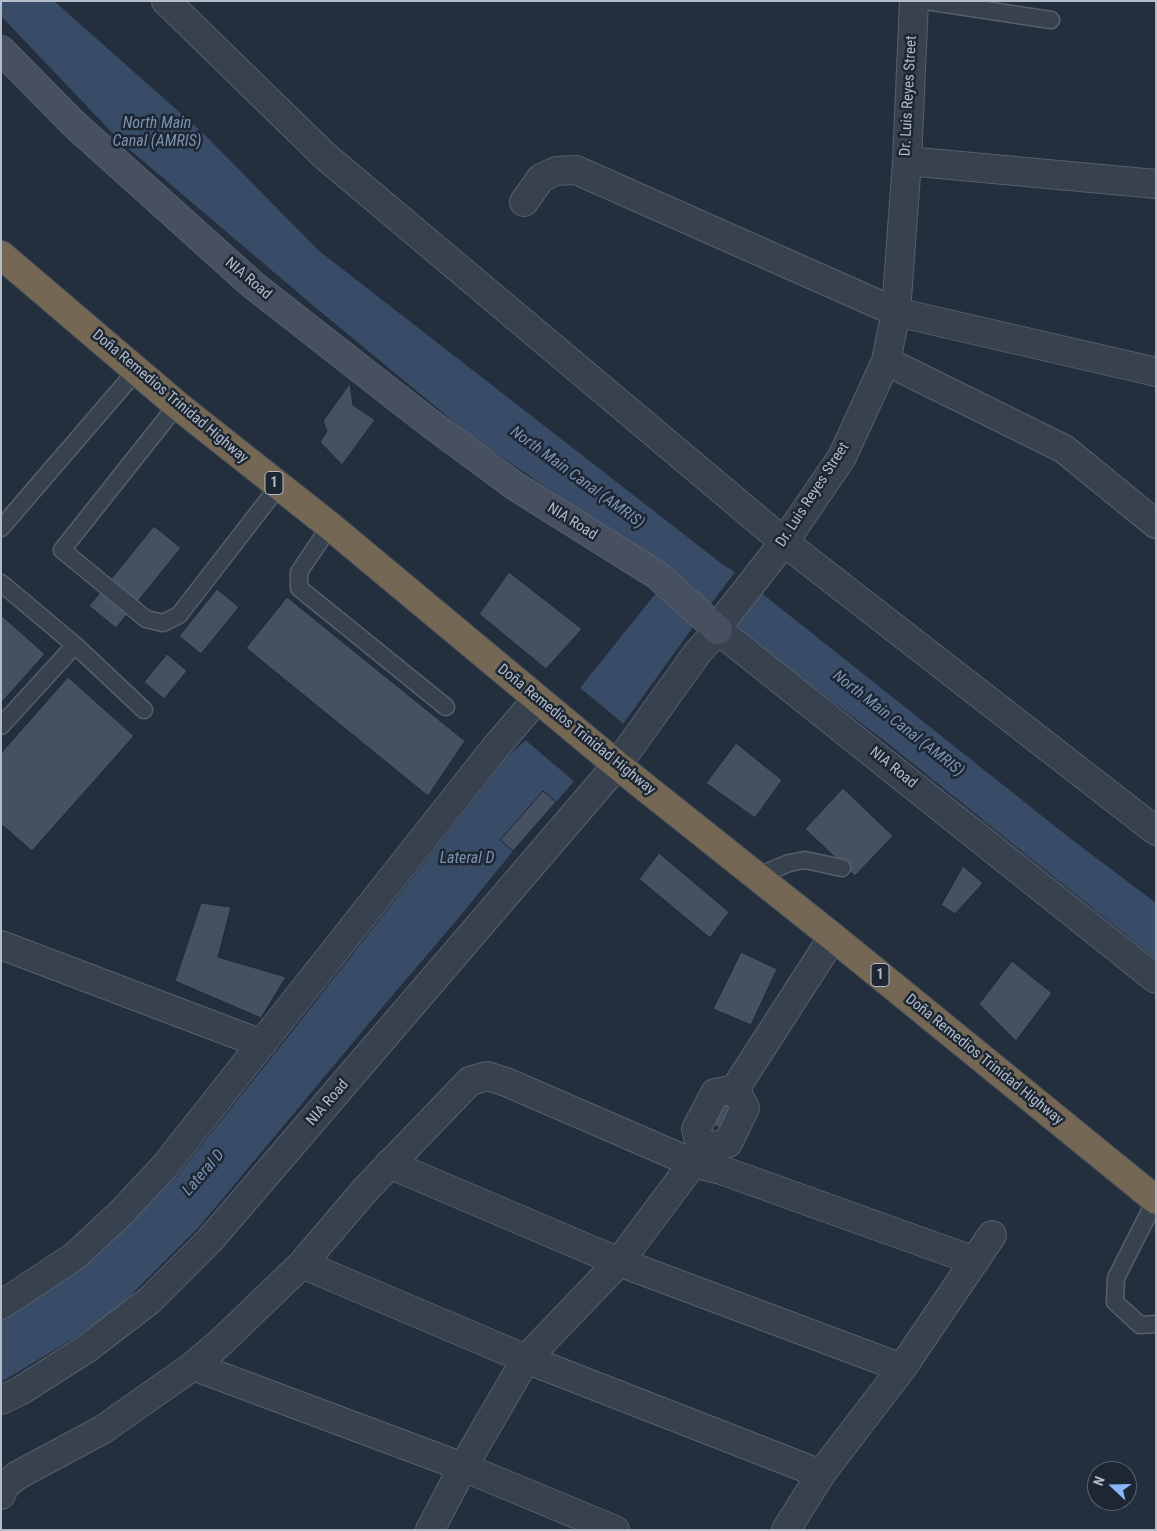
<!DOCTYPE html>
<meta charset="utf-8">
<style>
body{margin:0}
#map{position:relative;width:1157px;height:1531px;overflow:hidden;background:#242f3e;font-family:"Roboto Condensed",sans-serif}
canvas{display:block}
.frame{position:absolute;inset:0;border:2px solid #b4bcc9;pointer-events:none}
.north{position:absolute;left:1087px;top:1461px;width:50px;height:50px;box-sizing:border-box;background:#1d2633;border:1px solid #59626f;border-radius:50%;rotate:291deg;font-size:14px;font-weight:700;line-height:20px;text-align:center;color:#b4bcc9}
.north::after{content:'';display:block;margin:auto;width:18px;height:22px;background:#8ab4f8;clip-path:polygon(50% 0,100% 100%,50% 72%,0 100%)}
</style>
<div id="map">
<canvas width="1157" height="1531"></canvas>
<div class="frame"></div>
<div class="north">N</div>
</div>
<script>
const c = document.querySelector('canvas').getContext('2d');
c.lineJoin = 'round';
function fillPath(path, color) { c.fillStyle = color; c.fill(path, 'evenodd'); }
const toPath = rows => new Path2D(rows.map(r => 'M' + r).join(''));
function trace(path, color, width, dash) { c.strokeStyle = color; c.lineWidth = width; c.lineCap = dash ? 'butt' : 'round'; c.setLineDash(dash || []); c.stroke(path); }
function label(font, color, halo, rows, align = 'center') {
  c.font = font + ' "Roboto Condensed",sans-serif'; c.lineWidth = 5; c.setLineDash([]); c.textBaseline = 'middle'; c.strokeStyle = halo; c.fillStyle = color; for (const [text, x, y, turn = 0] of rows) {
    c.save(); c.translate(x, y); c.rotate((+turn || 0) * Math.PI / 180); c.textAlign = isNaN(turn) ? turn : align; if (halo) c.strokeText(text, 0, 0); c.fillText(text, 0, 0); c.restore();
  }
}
const water = toPath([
 [1,1,54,1,204,134,318,250,722,564,735,572,1071,839,1156,903,1156,959,886,742,766,651,736,625,703,613,623,724,556,802,543,791,500,840,513,851,456,921,380,1010,199,1227,120,1306,76,1337,1,1382,1,1320,84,1266,177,1176,291,1033,507,757,568,703,672,573,471,436,309,302,123,144,1,16]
]);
const pier = toPath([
 [735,572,759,593,736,625,710,605],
 [578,686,625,725,576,783,524,739,566,701]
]);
const building = toPath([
 [350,383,353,405,375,420,342,465,320,442,327,431,323,421,350,383],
 [154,526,181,548,116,628,89,606,154,526],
 [509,572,582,629,546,669,479,614,509,572],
 [217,589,239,607,201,654,179,636,217,589],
 [287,597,465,741,428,796,246,648,287,597],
 [1,615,45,654,1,703,1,615],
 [167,654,187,671,164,699,144,682,167,654],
 [68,677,134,736,32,851,1,824,1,753,68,677],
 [736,743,782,780,755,818,706,783,736,743],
 [843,788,893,836,855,876,805,829,843,788],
 [543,791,556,802,513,851,500,840,543,791],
 [659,853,729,912,710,938,639,879,659,853],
 [963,866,983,883,955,914,941,905,963,866],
 [201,903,231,907,218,957,286,977,261,1018,175,981,201,903],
 [741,952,777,969,751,1025,713,1009,741,952],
 [1012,961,1052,993,1016,1041,979,1004,1012,961],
 [717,1100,738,1111,727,1132,706,1121,717,1100]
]);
const lane = toPath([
 [926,1,1051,20],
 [177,405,62,550,146,619,163,623,179,615,278,487],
 [330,526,299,572,299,588,446,707],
 [1,528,137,370],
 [1,583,75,645,144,710],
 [1,726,75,645],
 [758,876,789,863,805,860,842,868],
 [1156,1199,1116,1278,1115,1302,1140,1325,1156,1324]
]);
const street = toPath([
 [166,1,325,156,784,542,1156,831],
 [907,161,1156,184],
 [524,202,541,178,556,171,576,170,896,312,1156,372],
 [886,361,1064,449,1156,524],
 [718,630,1156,979],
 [1,945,262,1044],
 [701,1148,728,1143,745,1108,735,1089],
 [389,1164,619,1262,902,1368],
 [302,1264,526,1359,821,1474],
 [1,1305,75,1256,122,1212,165,1166,495,748,537,699],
 [193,1366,463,1467,615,1530],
 [1,1400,20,1391,86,1349,150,1300,210,1240,617,765,698,652,718,630,727,615,784,542,842,457,886,361,896,312,907,161,914,1],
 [1,1495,5,1485,18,1475,102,1430,193,1366,221,1342,302,1264,366,1189,470,1081,487,1076,506,1082,693,1163,721,1170,975,1261],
 [430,1530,463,1467,526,1359,619,1262,693,1163,701,1148,696,1129,715,1093,735,1089,833,937],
 [786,1530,821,1474,902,1368,992,1235]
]);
const secondary = toPath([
 [1,50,75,125,253,285,427,421,515,486,657,575,718,630]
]);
const highway = toPath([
 [1,255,177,405,330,526,617,765,833,937,1156,1200]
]);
const shields = [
 [274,483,18],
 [880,975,18]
];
const shieldNames = [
 ["1",274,483],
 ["1",880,975]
];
const streetNames = [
 ["Dr. Luis Reyes Street",909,96,-87],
 ["NIA Road",248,279,40],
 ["Doña Remedios Trinidad Highway",170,397,40],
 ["Dr. Luis Reyes Street",813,495,-57],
 ["NIA Road",572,522,32],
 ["Doña Remedios Trinidad Highway",576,730,39],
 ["NIA Road",893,768,39],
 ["Doña Remedios Trinidad Highway",984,1060,39],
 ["NIA Road",328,1103,-49]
];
const waterNames = [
 ["North Main",157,124],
 ["Canal (AMRIS)",157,142],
 ["North Main Canal (AMRIS)",577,478,36],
 ["North Main Canal (AMRIS)",898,724,38],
 ["Lateral D",467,859],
 ["Lateral D",204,1173,-49]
];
fillPath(water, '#394c67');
fillPath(pier, '#242f3e');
fillPath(building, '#455162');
trace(building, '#1f2835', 1);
trace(lane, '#565f6c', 19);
trace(street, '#565f6c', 30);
trace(secondary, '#565f6c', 30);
trace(highway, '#434c59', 30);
trace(lane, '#38414e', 16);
trace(street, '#38414e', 28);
trace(secondary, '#465061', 28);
trace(highway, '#746855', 28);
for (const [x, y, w] of shields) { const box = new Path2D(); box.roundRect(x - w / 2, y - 11.5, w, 23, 4); c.fillStyle = '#1d2633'; c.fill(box); trace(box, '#b4bcc9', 1); }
label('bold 14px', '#b4bcc9', null, shieldNames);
label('15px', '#b4bcc9', '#1d2633', streetNames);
label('italic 16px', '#7c92b1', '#1d2633', waterNames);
</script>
